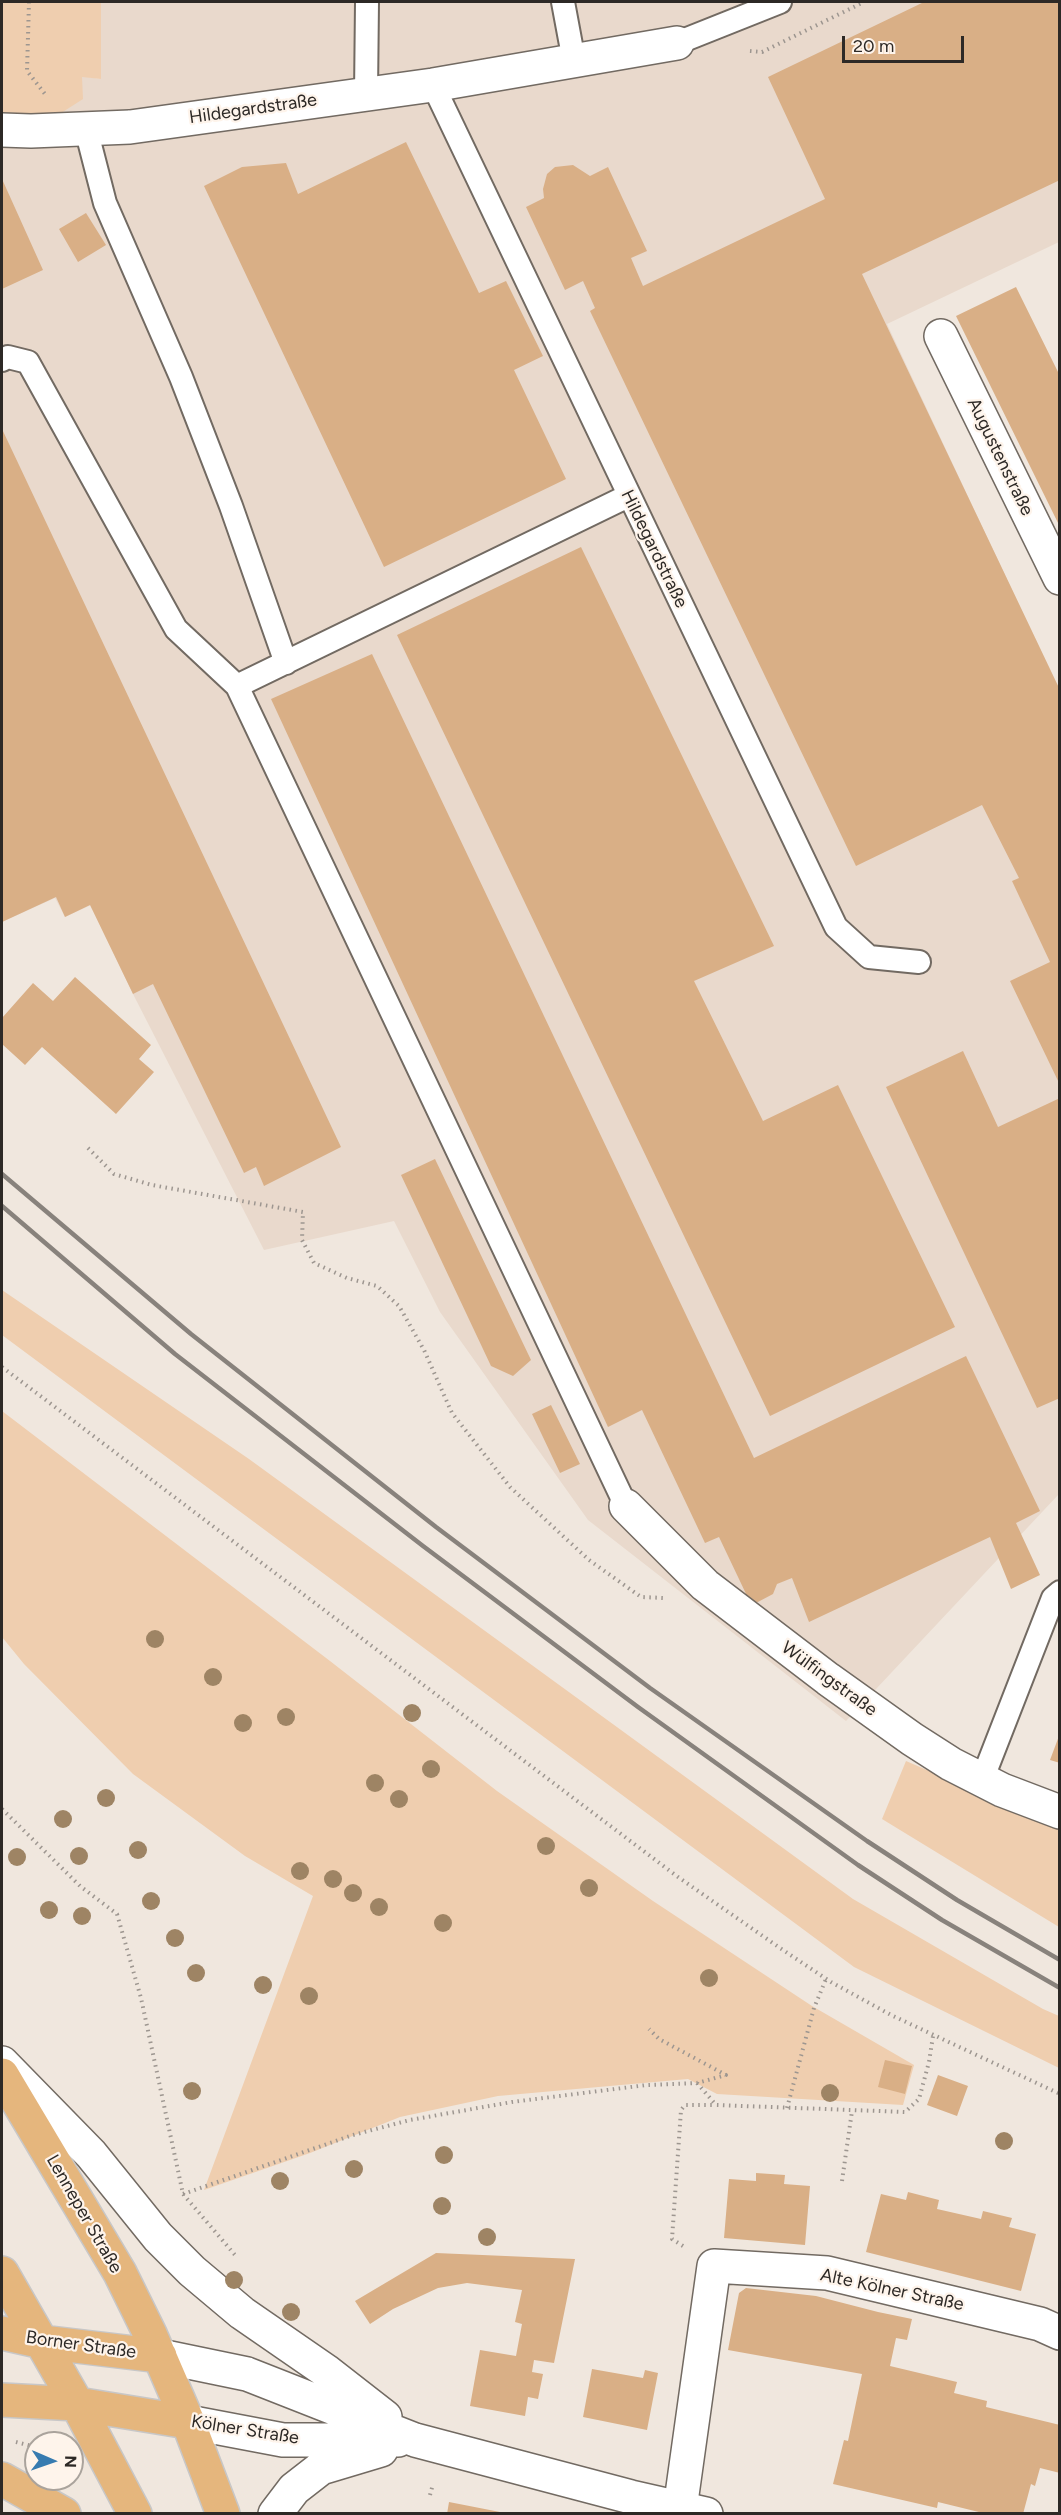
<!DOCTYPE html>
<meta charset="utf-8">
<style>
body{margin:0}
#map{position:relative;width:1061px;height:2515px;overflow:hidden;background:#f0e7de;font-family:Figtree,sans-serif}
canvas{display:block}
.frame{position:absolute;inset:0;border:3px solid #2d2926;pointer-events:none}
.north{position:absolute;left:24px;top:2431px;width:60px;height:60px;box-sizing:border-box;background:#fef4eb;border:2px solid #aaa39c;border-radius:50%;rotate:92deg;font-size:16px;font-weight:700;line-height:24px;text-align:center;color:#2d2926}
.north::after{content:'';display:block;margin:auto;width:21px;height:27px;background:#377bb0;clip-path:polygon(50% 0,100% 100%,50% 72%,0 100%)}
.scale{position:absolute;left:842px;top:36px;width:122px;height:27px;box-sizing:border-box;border:3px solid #2d2926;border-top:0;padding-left:8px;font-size:18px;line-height:21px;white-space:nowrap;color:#2d2926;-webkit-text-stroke:4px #fef4eb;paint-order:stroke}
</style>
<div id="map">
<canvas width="1061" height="2515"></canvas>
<div class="frame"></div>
<div class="north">N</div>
<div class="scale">20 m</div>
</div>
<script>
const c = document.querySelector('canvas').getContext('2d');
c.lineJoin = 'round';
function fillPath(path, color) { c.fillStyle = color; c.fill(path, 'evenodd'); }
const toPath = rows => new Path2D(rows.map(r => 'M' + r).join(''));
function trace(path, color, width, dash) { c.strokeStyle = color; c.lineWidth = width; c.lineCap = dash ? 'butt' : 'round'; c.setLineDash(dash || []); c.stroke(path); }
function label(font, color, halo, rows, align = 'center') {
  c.font = font + ' Figtree,sans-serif'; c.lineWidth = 4.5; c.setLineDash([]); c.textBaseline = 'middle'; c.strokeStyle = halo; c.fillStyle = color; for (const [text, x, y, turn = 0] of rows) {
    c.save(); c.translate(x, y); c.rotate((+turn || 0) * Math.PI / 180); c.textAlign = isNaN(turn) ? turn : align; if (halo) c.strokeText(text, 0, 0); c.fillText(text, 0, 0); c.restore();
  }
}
const built = toPath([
 [101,2,1059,2,1059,242,887,324,1059,690,1059,1494,846,1721,588,1520,440,1312,394,1221,264,1250,133,994,91,905,65,917,55,898,2,922,2,64,101,79]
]);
const green = toPath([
 [2,2,101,2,101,79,82,77,83,99,47,122,2,114],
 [2,1290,249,1459,853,1899,1043,2009,1059,2016,1059,2068,854,1967,2,1335],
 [2,1411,330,1661,497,1791,653,1901,812,2006,914,2065,903,2105,717,2094,688,2079,498,2096,400,2117,310,2153,204,2190,313,1896,245,1856,133,1774,24,1664,2,1637],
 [906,1761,1059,1827,1059,1927,882,1819]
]);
const building = toPath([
 [924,2,1060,2,1060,180,862,274,1060,690,1060,1085,1010,981,1050,962,1012,881,1019,878,982,805,856,866,590,311,595,308,583,281,565,290,526,207,544,198,543,189,547,174,555,167,573,165,590,176,608,167,647,251,631,258,643,286,825,199,768,77],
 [406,142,479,293,506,281,543,356,514,370,566,479,384,567,204,186,242,167,286,163,298,194],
 [2,179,43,270,2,289],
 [86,213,106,245,78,262,59,229],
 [1016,287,1060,376,1060,527,956,316],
 [2,429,341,1147,264,1186,256,1167,244,1173,153,984,133,994,90,905,65,917,56,897,2,922],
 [581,547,774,946,694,981,763,1121,838,1085,955,1327,770,1416,397,635],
 [372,654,754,1458,966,1356,1040,1511,1016,1523,1040,1575,1011,1589,990,1537,809,1622,792,1578,777,1584,773,1594,756,1603,748,1598,719,1537,705,1543,642,1410,608,1427,271,699],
 [75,977,151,1045,139,1059,154,1072,116,1114,42,1047,25,1065,2,1044,2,1018,33,983,53,1001],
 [963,1051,998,1127,1060,1098,1060,1398,1037,1408,886,1087],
 [435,1159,531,1360,513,1376,491,1366,401,1175],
 [551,1405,580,1464,560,1473,532,1414],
 [1059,1736,1060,1736,1060,1763,1050,1760],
 [885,2060,912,2066,905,2094,878,2087],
 [938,2075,968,2086,957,2116,927,2105],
 [756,2173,785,2175,784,2184,810,2186,805,2245,724,2238,729,2179,756,2181],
 [908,2192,939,2200,937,2209,981,2219,983,2211,1012,2218,1009,2227,1036,2234,1021,2291,866,2252,881,2194,906,2200],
 [436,2253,575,2259,554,2363,534,2360,532,2372,543,2374,538,2399,528,2397,525,2416,470,2406,480,2350,516,2356,522,2324,515,2322,522,2290,467,2283,438,2288,393,2309,370,2324,355,2301],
 [746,2288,816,2296,878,2312,912,2319,907,2340,896,2338,890,2366,957,2382,954,2393,987,2401,986,2407,1060,2425,1060,2473,1040,2468,1035,2486,1031,2484,1023,2514,987,2514,938,2502,937,2508,833,2484,844,2440,848,2441,862,2374,728,2350,739,2293],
 [592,2369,643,2378,645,2370,658,2373,647,2430,583,2417],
 [449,2502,500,2512,499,2514,447,2514]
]);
const path = toPath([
 [29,2,27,71,45,94],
 [750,51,762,52,864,2],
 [88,1148,114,1174,152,1185,303,1212,302,1240,314,1263,347,1278,377,1286,399,1306,424,1350,452,1413,510,1487,589,1560,641,1597,664,1598],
 [2,1367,678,1877,780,1948,831,1982,891,2015,1060,2094],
 [2,1809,80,1886,117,1914,141,1998,183,2194,235,2255],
 [697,2083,716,2105,905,2112,919,2099,929,2062,933,2036],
 [787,2108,814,2008,826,1979],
 [842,2181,852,2111],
 [183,2194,353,2135,410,2120,512,2102,647,2085,697,2083,726,2075,659,2039,649,2029],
 [683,2246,672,2239,681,2110,685,2105,716,2105],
 [16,2442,36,2447],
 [430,2495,433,2484]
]);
const lane = toPath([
 [563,2,574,61],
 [677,43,780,2],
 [433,85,836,927,869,957,919,962],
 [366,94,367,2],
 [86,129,105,203,181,377,231,506,286,663],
 [2,360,8,357,28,362,176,629,237,686,626,1506],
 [237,686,628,496],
 [982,1780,1053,1598,1060,1592]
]);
const street = toPath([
 [2,130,31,131,130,127,433,85,677,43],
 [941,336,1060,578],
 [626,1506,705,1585,828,1679,912,1739,951,1764,1002,1790,1060,1812],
 [680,2509,714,2266,827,2273,1040,2324,1060,2333]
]);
const secondary = toPath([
 [2,2063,91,2154,158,2237,192,2271,242,2313,326,2371,385,2417],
 [160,2356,247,2374,415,2440,631,2497,706,2514],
 [188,2422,283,2440,398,2440],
 [275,2514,294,2489,321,2468,381,2450]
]);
const primary = toPath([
 [2,2075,120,2273,150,2334,188,2422,223,2514],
 [2,2273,77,2404,135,2514],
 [2,2333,42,2342,160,2356],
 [2,2400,77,2404,188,2422],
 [2,2479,64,2514]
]);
const rail = toPath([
 [2,1174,191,1334,436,1527,650,1688,867,1841,957,1900,1060,1960],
 [2,1206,175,1354,423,1546,638,1707,858,1865,942,1920,1060,1988]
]);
const trees = [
 [155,1639],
 [213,1677],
 [412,1713],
 [286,1717],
 [243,1723],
 [431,1769],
 [375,1783],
 [106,1798],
 [399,1799],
 [63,1819],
 [546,1846],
 [138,1850],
 [79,1856],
 [17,1857],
 [300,1871],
 [333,1879],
 [589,1888],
 [353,1893],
 [151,1901],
 [379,1907],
 [49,1910],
 [82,1916],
 [443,1923],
 [175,1938],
 [196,1973],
 [709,1978],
 [263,1985],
 [309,1996],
 [192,2091],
 [830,2093],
 [1004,2141],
 [444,2155],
 [354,2169],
 [280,2181],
 [442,2206],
 [487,2237],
 [234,2280],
 [291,2312]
];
const streetNames = [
 ["Hildegardstraße",253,109,-8],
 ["Augustenstraße",1000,457,64],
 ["Hildegardstraße",654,549,64],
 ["Wülfingstraße",829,1679,36],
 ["Lenneper Straße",84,2214,60],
 ["Alte Kölner Straße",892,2290,12],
 ["Borner Straße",81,2345,8],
 ["Kölner Straße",245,2430,9]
];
fillPath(built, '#e9d9cc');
fillPath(green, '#efceaf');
fillPath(building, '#d9af86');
trace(lane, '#726a62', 26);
trace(street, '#726a62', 36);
trace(secondary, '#726a62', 36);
trace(primary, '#c8c7c7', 36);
trace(path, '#9d9690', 4, [1.5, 4.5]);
trace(lane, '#fff', 22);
trace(street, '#fff', 33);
trace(secondary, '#fff', 33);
trace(primary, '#e5b67d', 33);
trace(rail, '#88827c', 4.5);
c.fillStyle = '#9e8464';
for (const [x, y] of trees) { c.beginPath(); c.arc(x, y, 9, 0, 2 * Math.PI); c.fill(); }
label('18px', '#2d2926', '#fef4eb', streetNames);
</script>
